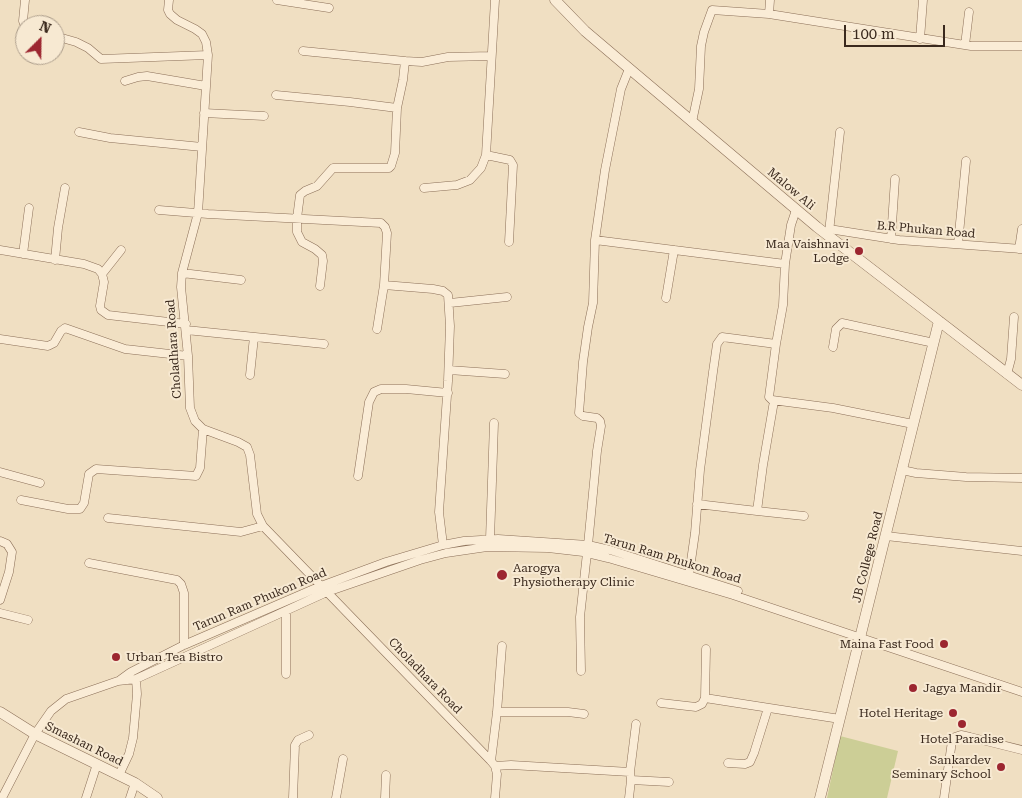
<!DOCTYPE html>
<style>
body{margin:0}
#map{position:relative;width:1022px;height:798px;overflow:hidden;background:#f0dfc2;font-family:"Roboto Serif",serif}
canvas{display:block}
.north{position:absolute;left:15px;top:15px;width:50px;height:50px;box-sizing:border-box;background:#f7e9d2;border:1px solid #ab9c8a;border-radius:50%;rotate:23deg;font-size:14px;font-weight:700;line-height:20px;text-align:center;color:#3a291d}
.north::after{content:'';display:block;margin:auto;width:18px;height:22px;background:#9c2630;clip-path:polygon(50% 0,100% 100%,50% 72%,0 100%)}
.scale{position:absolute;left:844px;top:25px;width:101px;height:22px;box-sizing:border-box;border:2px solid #3a291d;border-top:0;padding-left:6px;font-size:15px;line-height:18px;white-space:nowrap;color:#3a291d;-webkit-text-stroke:4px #f7e9d2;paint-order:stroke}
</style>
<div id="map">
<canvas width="1022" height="798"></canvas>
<div class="north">N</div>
<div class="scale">100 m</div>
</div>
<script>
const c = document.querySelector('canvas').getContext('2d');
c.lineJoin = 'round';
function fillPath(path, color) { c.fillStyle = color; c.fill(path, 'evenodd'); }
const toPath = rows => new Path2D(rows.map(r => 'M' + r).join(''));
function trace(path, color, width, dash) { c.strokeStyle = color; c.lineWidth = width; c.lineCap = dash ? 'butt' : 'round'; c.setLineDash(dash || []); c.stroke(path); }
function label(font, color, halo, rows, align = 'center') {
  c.font = font + ' "Roboto Serif",serif'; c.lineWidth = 4; c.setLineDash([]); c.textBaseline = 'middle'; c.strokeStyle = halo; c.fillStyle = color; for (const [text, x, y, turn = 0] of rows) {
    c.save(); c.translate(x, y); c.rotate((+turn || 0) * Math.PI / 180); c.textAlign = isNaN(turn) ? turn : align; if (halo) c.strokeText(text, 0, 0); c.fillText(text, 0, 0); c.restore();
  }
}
const green = toPath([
 [840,736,898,751,887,798,827,798]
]);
const minor = toPath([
 [25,0,23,21,25,26],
 [169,0,168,10,170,14,177,20,195,29,202,34,206,42,208,55,198,213,182,273,181,287,188,356,190,408,195,421,203,429,238,442,247,447,250,455,257,514,263,526,491,761,495,766,497,774,495,798],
 [277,0,329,8],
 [495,0,486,155,510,160,513,165,509,242],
 [769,14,770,0],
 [55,36,76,42,88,48,101,59,208,55],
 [920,39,923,0],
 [965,45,969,12],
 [303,51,405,61],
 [125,81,138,77,147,76,206,86],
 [276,95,350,102,397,108,395,153,391,166,389,168,333,168,317,186,305,191,300,195,297,218,297,232,302,242,315,249,322,255,323,261,320,286],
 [397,108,403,80,405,61,422,62,448,57,491,56],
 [204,113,264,116],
 [692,122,699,89,701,46,704,32,712,10,769,14,971,46,1022,46],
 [79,132,110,138,202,147],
 [424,188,457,185,470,180,481,168,486,155],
 [159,210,208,214,381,223,385,227,387,233,384,285,433,289,443,291,448,295,450,326,448,381,439,512,443,545],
 [829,229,899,240,1022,249],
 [829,232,840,132],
 [891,239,895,179],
 [595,240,785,264,791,225,796,210],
 [958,244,966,161],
 [1019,249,1022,229],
 [0,250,84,264,98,269,102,274,104,282,100,306,101,310,108,315,186,324],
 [23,254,29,208],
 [55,260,58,228,65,188],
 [182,273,241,280],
 [102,274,121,250],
 [666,298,674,250],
 [450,303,507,297],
 [377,329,384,285],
 [186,330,324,344],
 [0,339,48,346,54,343,61,331,65,328,125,349,188,356],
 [776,344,783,305,785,264],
 [833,347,836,329,842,323,934,343],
 [449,370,505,374],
 [1007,374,1011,359,1014,317],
 [250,375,254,337],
 [902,470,916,473,966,477,1022,478],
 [0,472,40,483],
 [358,476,369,402,374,392,381,389,406,389,448,393],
 [21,500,68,509,80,509,84,503,89,474,96,469,196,476,200,468,203,429],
 [697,504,757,511,763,465,774,401],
 [757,511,804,516],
 [108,518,241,532,263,526],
 [886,536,1022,551],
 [490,539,494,423],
 [0,541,7,544,12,552,9,572,0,600],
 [588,545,597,451,601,426,600,421,597,418,583,416,579,413,583,362,588,327,593,303,595,240,605,170,621,89,629,69],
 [89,563,177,580,181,584,184,593,184,645],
 [689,575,695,533,700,470,713,372,717,344,722,337,776,344,769,397,772,400,833,408,913,424],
 [286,612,286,674],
 [0,613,28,620],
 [581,671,580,617,587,553],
 [120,680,131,672,184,645,321,586,386,562,443,545,464,541,498,539,588,545,610,550,738,591],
 [705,698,840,719],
 [661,703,696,707,702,704,705,698,706,649],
 [497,712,568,712,584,714],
 [491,761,497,712,502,646],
 [728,763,745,764,750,762,754,753,768,708],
 [495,766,511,765,630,772],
 [119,775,129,754,133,738,137,694,136,679],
 [631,780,669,782],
 [2,798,35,734,51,711,66,699,118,681,136,679,327,592,420,560,446,553,487,547,548,548,583,552,608,558,733,595,1022,692],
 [86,798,97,764],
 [130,798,135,783],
 [293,798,295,745,298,740,309,735],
 [336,798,343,759],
 [385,798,386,775],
 [629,798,631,780,630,772,636,724],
 [944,798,952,741,955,737,961,735,970,737,1022,750]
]);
const tertiary = toPath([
 [555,0,585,31,631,70,817,227,1022,385],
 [0,712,35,734,135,783,157,798],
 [820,798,939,321]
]);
const markers = [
 [859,251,5,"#9c2630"],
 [502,575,6,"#9c2630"],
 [944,644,5,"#9c2630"],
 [116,657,5,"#9c2630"],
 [913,688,5,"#9c2630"],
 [953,713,5,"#9c2630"],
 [962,724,5,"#9c2630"],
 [1001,767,5,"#9c2630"]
];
const streetNames = [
 ["Malow Ali",791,189,40],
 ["B.R Phukan Road",926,230,5],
 ["Choladhara Road",174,349,-94],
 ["JB College Road",868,557,-76],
 ["Tarun Ram Phukon Road",672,559,17],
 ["Tarun Ram Phukon Road",260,600,-23],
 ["Choladhara Road",425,676,46],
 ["Smashan Road",84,744,26]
];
const poiNames = [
 ["Maa Vaishnavi",849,244],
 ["Lodge",849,258],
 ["Aarogya",513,568,"left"],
 ["Physiotherapy Clinic",513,582,"left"],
 ["Maina Fast Food",934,644],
 ["Urban Tea Bistro",126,657,"left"],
 ["Jagya Mandir",923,688,"left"],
 ["Hotel Heritage",943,713],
 ["Hotel Paradise",962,739,"center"],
 ["Sankardev",991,760],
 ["Seminary School",991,774]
];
fillPath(green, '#ccce96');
trace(minor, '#8b6f58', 9);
trace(tertiary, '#8b6f58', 11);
trace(minor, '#faecd6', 8);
trace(tertiary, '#faecd6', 10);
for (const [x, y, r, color] of markers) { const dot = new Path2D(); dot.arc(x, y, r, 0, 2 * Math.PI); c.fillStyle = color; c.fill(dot); trace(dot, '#f7e9d2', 2); }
label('12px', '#3a291d', '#f7e9d2', streetNames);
label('12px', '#3a291d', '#f7e9d2', poiNames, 'right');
</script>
